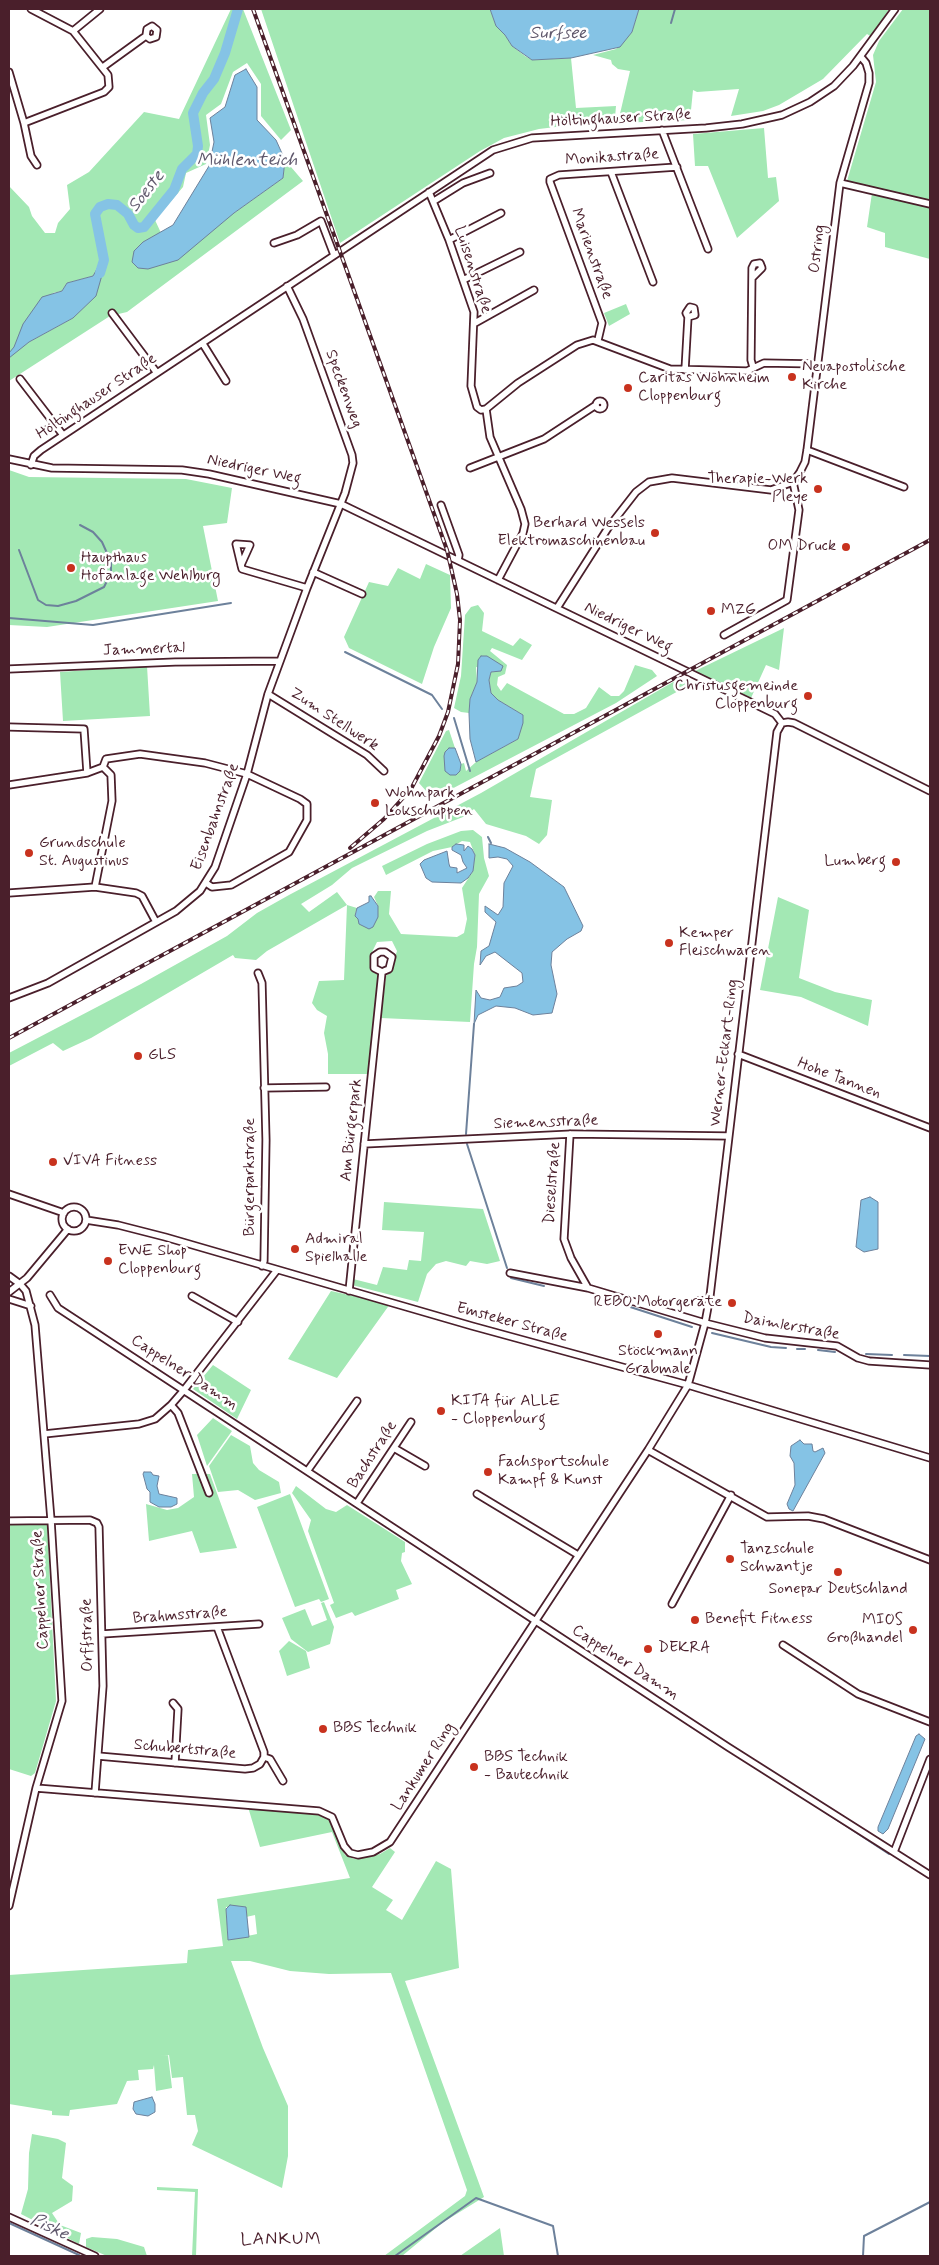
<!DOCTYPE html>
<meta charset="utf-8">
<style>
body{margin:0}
#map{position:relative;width:939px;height:2265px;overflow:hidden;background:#fff;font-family:Mynerve,sans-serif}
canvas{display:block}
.frame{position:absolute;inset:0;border:10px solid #4a1f2b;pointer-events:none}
</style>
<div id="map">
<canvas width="939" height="2265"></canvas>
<div class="frame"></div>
</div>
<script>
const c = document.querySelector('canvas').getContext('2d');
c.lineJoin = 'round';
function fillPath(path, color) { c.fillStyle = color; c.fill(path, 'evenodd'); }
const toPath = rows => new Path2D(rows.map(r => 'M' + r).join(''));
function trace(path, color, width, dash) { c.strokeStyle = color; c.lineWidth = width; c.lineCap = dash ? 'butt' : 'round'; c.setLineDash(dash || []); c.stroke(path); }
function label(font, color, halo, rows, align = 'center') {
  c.font = font + ' Mynerve,sans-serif'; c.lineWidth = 5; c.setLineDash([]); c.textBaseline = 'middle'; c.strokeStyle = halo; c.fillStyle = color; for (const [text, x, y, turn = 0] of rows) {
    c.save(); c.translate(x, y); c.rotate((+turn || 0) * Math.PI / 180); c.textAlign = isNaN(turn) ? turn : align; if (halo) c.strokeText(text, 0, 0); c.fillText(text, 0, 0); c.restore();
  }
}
const green = toPath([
 [231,9,243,9,291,130,281,140,261,116,261,84,247,63,233,72,221,104,206,115,210,145,206,164,186,173,183,187,155,220,161,233,143,242,234,213,283,178,285,160,303,181,127,312,110,316,9,381,9,186,29,207,32,216,45,233,55,233,58,223,70,209,67,185,89,172,144,112,179,119],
 [102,260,96,295,73,318,29,342,17,350,53,293,62,291,67,283,93,276],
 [261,9,490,9,496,26,505,35,512,46,525,56,532,60,571,58,576,108,616,106,615,117,619,118,630,71,618,69,612,64,611,60,593,55,616,49,632,32,639,9,889,9,872,37,867,34,823,79,779,105,763,111,731,116,739,89,697,92,693,90,690,120,572,125,539,129,504,138,480,151,340,243],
 [903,9,930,9,930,201,847,181,876,82,873,55,879,41],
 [764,128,768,178,776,177,779,201,737,238,708,166,695,166,693,134],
 [872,193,930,206,930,259,885,247,885,233,867,227],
 [626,304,630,314,609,326,604,313],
 [9,470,29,477,186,479,232,488,227,523,203,526,218,601,47,627,9,625],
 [426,564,450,575,451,608,434,647,422,684,349,648,344,637,369,582,388,586,398,568,420,579],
 [478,605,484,613,482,631,513,646,520,638,532,645,522,660,492,648,490,651,507,665,505,674,498,677,497,685,501,691,507,683,564,714,574,714,586,708,599,687,611,696,619,696,624,691,635,665,652,670,657,676,616,703,442,794,427,792,419,783,446,731,449,730,455,748,449,748,460,771,461,764,464,763,466,771,476,762,518,739,523,715,498,700,491,693,489,680,491,672,497,672,476,667,477,682,470,699,469,713,461,712,454,708,461,676,465,615,471,607],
 [784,628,779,670,766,665,751,698,693,672],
 [147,666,150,716,63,721,60,672],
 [680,678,693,683,536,769,530,797,552,800,547,835,539,844,526,836,486,824,474,809,463,817,427,831,352,868,332,885,301,904,309,912,337,892,347,905,357,908,355,915,378,906,374,897,378,891,391,891,389,914,401,934,457,937,464,933,467,919,462,888,473,871,475,855,470,842,462,841,452,847,433,851,386,875,382,866,427,844,461,831,473,830,482,837,484,858,489,876,479,894,477,947,474,964,470,1022,381,1018,386,976,390,972,397,951,392,941,377,942,372,952,372,968,380,973,369,1074,328,1074,328,1054,324,1033,327,1016,317,1010,312,1003,319,981,344,980,347,905,267,951,256,960,235,958,233,955,91,1038,63,1051,53,1043,9,1066,9,1053,141,984,227,936,257,913,289,895,481,793],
 [778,897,809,910,799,978,835,992,872,1000,868,1026,801,997,760,990],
 [384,1202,483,1209,500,1261,487,1264,470,1261,466,1266,446,1261,436,1264,427,1274,418,1302,352,1285,353,1279,377,1285,383,1267,407,1270,409,1260,421,1261,424,1232,382,1230],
 [331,1291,390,1304,337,1378,288,1359],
 [213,1365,251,1390,237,1419,193,1389],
 [213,1418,232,1431,207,1466,197,1435],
 [231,1435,250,1446,253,1463,259,1470,279,1482,281,1493,255,1500,238,1490,218,1492,209,1466],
 [192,1474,210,1474,237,1548,200,1553,192,1531,149,1541,146,1504,167,1510,178,1508,194,1497],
 [296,1486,326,1509,336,1512,347,1505,405,1542,405,1552,402,1553,401,1561,412,1584,396,1590,399,1599,355,1616,352,1612,336,1618,330,1605,334,1603,308,1531,311,1520,292,1493],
 [290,1494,329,1599,321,1602,319,1599,295,1607,257,1507],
 [47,1523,56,1701,35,1773,31,1776,9,1769,9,1525],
 [324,1602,334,1627,330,1644,308,1652,291,1639,282,1618,305,1609,312,1626,327,1620,321,1603],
 [289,1641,306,1651,310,1668,287,1676,279,1651],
 [248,1807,318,1814,329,1819,345,1855,354,1859,380,1854,390,1848,395,1852,372,1887,393,1900,386,1910,402,1920,436,1861,451,1869,459,1968,405,1981,484,2197,442,2223,402,2256,384,2256,465,2196,467,2190,391,1973,329,1974,290,1971,250,1961,231,1961,263,2048,288,2106,288,2156,282,2188,192,2145,198,2131,195,2115,187,2115,183,2077,172,2078,169,2055,153,2056,168,2055,172,2088,156,2091,154,2065,153,2069,138,2070,139,2080,127,2081,117,2104,70,2110,69,2116,52,2115,52,2111,9,2104,9,1975,187,1963,188,1950,223,1946,217,1899,350,1878,332,1832,260,1847],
 [226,1907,245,1907,246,1917,255,1915,257,1934,228,1940],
 [32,2134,58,2139,66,2143,62,2178,73,2186,72,2201,52,2213,60,2225,81,2233,79,2244,21,2214,28,2189,29,2153],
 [157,2187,198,2189,196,2256,192,2256,195,2192,157,2190],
 [500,2228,504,2256,460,2256],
 [92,2237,117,2239,144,2247,147,2256,107,2256,86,2247,86,2239]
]);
const water = toPath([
 [490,9,639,9,632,32,620,47,571,58,532,60,512,46,505,35,496,26,490,9],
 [246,69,257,87,257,120,276,140,285,160,283,178,234,213,178,260,148,269,138,268,132,262,134,251,143,242,173,225,209,166,214,142,210,118,225,107,235,75,246,69],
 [102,260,106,261,96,296,73,318,29,342,9,358,9,353,14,347,23,324,42,297,62,291,67,283,93,276,102,260],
 [481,656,487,656,503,666,501,671,491,672,489,680,491,693,498,700,523,715,523,723,518,739,476,762,470,739,469,713,470,699,477,682,478,660,481,656],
 [449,748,455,748,461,764,460,771,456,775,450,775,445,771,444,756,445,752,449,748],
 [456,844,464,845,464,851,468,846,472,849,475,855,473,871,468,878,461,883,432,882,426,878,420,864,424,860,447,851,449,864,450,867,457,868,457,873,467,868,463,862,461,855,452,850,452,847,456,844],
 [489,844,505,848,530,862,564,887,583,926,581,931,567,939,552,952,551,965,557,994,552,1013,533,1015,515,1008,496,1006,478,1015,474,1024,476,990,481,998,490,1000,500,997,504,988,517,986,523,982,522,973,495,952,486,956,480,965,481,951,489,946,496,922,485,912,485,906,498,915,503,907,504,883,513,866,507,859,498,857,489,858,489,844],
 [371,896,378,906,378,917,373,927,369,929,359,924,358,919,355,916,357,908,369,902,369,896,371,896],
 [870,1197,878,1202,878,1249,864,1252,856,1247,861,1200,870,1197],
 [800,1440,804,1444,812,1444,813,1451,815,1452,823,1448,825,1453,793,1511,789,1509,787,1504,795,1485,794,1463,790,1456,791,1446,800,1440],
 [144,1472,151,1472,153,1475,159,1476,157,1486,159,1494,177,1498,177,1504,171,1507,159,1507,150,1502,150,1492,147,1489,143,1474,144,1472],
 [919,1734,925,1739,888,1829,883,1834,878,1831,878,1827,916,1736,919,1734],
 [230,1905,246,1907,249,1937,228,1940,226,1909,230,1905],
 [152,2097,155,2104,155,2112,148,2116,136,2114,133,2109,134,2102,152,2097]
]);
const stream = toPath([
 [671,23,675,9],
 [19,550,38,600,46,605,58,606,76,601,104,587,111,573,111,562,102,542,93,532,80,525],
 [9,618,93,625,231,603],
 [345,652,432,695,442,709],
 [454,718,470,771],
 [488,837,491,843],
 [466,1134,474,1024],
 [467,1144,507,1268],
 [511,1278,544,1286],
 [621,1304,692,1327],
 [712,1333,771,1347,786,1348],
 [797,1349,805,1349],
 [818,1350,835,1352],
 [866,1354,892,1355],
 [904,1355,930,1356],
 [557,1639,566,1644],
 [776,1780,889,1854],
 [9,2223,79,2255],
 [395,2256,476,2198,553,2226,558,2256],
 [863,2256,864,2236,930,2202]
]);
const river = toPath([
 [100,273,104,260,95,214,100,207,108,204,117,205,128,214,134,225,138,228,144,227,174,190,182,169,197,154,198,146,193,113,203,93,214,79,225,53,238,9]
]);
const minor = toPath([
 [31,9,73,31,100,9],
 [103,67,143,38,146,36,150,39,156,37,157,30,152,26,147,29,146,36],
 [9,72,24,123,104,92,109,87,108,75,73,31],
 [24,123,31,156,37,165],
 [662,130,708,249],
 [611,172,653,282],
 [840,183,930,204],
 [429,192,449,240,474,312,471,386,477,407,481,410,486,409],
 [434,201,463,183,490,173],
 [449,240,501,213],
 [274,243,297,235,321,221,334,255],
 [753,277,762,268,760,263,754,264,752,268,751,360,753,367],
 [463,280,520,252],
 [112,313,157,373],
 [475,323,534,290],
 [598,340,602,323,550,182,550,179,559,175,677,167],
 [203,344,226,381],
 [685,370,688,317,686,313,690,307,694,308,695,315,688,317],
 [20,379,63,435],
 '596 405a4 4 0 1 1 8 0a4 4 0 1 1-8 0Z',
 [807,450,904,487],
 [9,459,52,468,182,470,209,474,341,504,775,714,782,723],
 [31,465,34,456,41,450,493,150,532,138,706,128,742,124,782,115,810,102,834,86,853,66,895,9],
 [470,468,544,439,596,405],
 [441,505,459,555,458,560],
 [241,565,250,545,236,544,241,565,242,569,307,588],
 [313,572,362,594],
 [498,580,523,533,525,524,521,509,490,437,486,409,518,383,577,345,593,340,670,369,747,371,764,363,818,364],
 [557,608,608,528,636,492,649,482,672,478,771,490,793,482,800,472,805,462,807,450,840,183,869,83,869,73,866,63,861,57],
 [724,635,787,600,799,510,793,482],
 [9,669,175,662,280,661],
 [268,694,367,755,384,771],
 [782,723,788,722,794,723,930,791],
 [9,727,84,729,87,773],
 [9,785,87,773,103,767,106,759,140,754,205,763,247,774,300,799,307,804,307,820,289,852,231,885,212,887,206,883],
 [95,887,112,801,111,775,103,767],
 [9,893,95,887,136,893,142,896,156,922],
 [258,973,262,983,266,1140,264,1261,262,1266],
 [9,998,48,983,176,911,200,891,215,867,247,774,268,694,307,588,345,493,353,463,352,455,303,319,287,286],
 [738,1054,930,1128],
 [264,1088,326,1087],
 [570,1134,564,1239,571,1258,588,1288],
 [364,1144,572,1134,729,1136],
 [9,1194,64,1213],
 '62 1219a12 12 0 1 1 24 0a12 12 0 1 1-24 0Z',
 [86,1220,118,1225,165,1237,472,1326,688,1385,930,1458],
 [510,1273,588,1288,705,1323,765,1338,837,1346,858,1358,869,1361,930,1365],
 [9,1276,20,1284,26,1291,35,1325,51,1520,62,1701,36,1788,9,1906],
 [349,1291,382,972,389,969,392,957,385,952,380,952,374,956,374,968,382,972],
 [9,1292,27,1278,68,1229],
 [50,1295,58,1308,728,1747,930,1875],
 [192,1296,238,1322],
 [9,1299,31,1306],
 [171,1405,178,1413,209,1493],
 [44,1434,139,1424,155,1419,171,1405,184,1390,277,1270],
 [394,1448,425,1466],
 [648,1450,767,1517,808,1516,824,1519,930,1560],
 [308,1470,357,1401],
 [477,1494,578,1555],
 [357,1503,411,1422],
 [9,1521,90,1520,97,1523,99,1527,103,1686,95,1793],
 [672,1604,731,1495],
 [102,1634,259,1624],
 [783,1645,858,1694,930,1722],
 [173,1703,178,1709,175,1763],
 [98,1756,245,1769,253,1768,260,1764,264,1757,264,1752,217,1627],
 [264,1757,270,1759,283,1781],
 [36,1788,319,1811,332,1817,344,1846,350,1853,358,1855,373,1852,390,1842,648,1450,688,1385,705,1323,710,1296,777,732,782,723],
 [894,1852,930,1759],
 [9,2217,95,2256]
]);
const rail = toPath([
 [253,9,447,550,457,594,460,620,458,664,448,712,439,736,411,789,384,819,350,848],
 [9,1038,930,540]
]);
const markers = [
 [792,377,5,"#c8321e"],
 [628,388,5,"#c8321e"],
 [818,489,5,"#c8321e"],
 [655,533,5,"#c8321e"],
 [846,547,5,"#c8321e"],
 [71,568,5,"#c8321e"],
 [711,611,5,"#c8321e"],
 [808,696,5,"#c8321e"],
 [375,803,5,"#c8321e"],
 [29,853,5,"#c8321e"],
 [896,862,5,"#c8321e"],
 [669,943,5,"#c8321e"],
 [138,1056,5,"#c8321e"],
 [53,1162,5,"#c8321e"],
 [295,1249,5,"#c8321e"],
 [108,1261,5,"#c8321e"],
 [732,1303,5,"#c8321e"],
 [658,1334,5,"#c8321e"],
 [441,1411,5,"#c8321e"],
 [488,1472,5,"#c8321e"],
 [730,1559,5,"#c8321e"],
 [838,1572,5,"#c8321e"],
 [695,1620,5,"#c8321e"],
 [913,1630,5,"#c8321e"],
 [648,1649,5,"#c8321e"],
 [323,1729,5,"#c8321e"],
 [474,1767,5,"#c8321e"]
];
const streetNames = [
 ["Höltinghauser Straße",621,119,-3],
 ["Monikastraße",612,158,-4],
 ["Ostring",818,249,-83],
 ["Marienstraße",591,254,70],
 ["Luisenstraße",472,270,72],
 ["Speckenweg",343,389,70],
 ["Höltinghauser Straße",97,397,-34],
 ["Niedriger Weg",254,470,12],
 ["Niedriger Weg",628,628,26],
 ["Jammertal",144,650,-2],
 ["Zum Stellwerk",334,720,33],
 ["Eisenbahnstraße",216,817,-70],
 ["Werner-Eckart-Ring",725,1053,-83],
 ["Hohe Tannen",839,1079,21],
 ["Siemensstraße",546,1123,-2],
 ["Am Bürgerpark",352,1130,-84],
 ["Bürgerparkstraße",251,1177,-90],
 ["Dieselstraße",553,1183,-86],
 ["Emsteker Straße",512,1323,15],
 ["Daimlerstraße",791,1327,10],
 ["Cappelner Damm",184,1373,33],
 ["Bachstraße",373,1455,-57],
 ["Cappelner Straße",41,1590,-93],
 ["Brahmsstraße",180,1616,-4],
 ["Orffstraße",88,1635,-91],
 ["Cappelner Damm",625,1663,33],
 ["Schubertstraße",185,1750,5],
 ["Lankumer Ring",424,1767,-57]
];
const poiNames = [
 ["Neuapostolische",802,368],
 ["Kirche",802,386],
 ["Caritas Wohnheim",638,379],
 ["Cloppenburg",638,397],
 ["Therapie-Werk",808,480,"right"],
 ["Pleye",808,498,"right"],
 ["Berhard Wessels",645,524,"right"],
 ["Elektromaschinenbau",645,542,"right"],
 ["OM Druck",836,547,"right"],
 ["Haupthaus",81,559],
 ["Hofanlage Wehlburg",81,577],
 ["MZG",721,611],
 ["Christusgemeinde",798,687,"right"],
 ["Cloppenburg",798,705,"right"],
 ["Wohnpark",385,794],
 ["Lokschuppen",385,812],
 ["Grundschule",39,844],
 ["St. Augustinus",39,862],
 ["Lumberg",886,862,"right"],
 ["Kemper",679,934],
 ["Fleischwaren",679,952],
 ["GLS",148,1056],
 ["VIVA Fitness",63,1162],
 ["Admiral",305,1240],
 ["Spielhalle",305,1258],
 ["EWE Shop",118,1252],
 ["Cloppenburg",118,1270],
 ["REBO Motorgeräte",722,1303,"right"],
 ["Stöckmann",658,1352,"center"],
 ["Grabmale",658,1370,"center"],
 ["KITA für ALLE",451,1402],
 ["- Cloppenburg",451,1420],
 ["Fachsportschule",498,1463],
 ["Kampf & Kunst",498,1481],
 ["Tanzschule",740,1550],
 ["Schwantje",740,1568],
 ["Sonepar Deutschland",838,1590,"center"],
 ["Benefit Fitness",705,1620],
 ["MIOS",903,1621,"right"],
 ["Großhandel",903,1639,"right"],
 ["DEKRA",658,1649],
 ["BBS Technik",333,1729],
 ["BBS Technik",484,1758],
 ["- Bautechnik",484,1776]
];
const waterNames = [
 ["Surfsee",558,34],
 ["Mühlenteich",247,161],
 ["Soeste",147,192,-52],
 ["Piske",49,2228,25]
];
const neighbourhoodNames = [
 ["LANKUM",281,2240]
];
fillPath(green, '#a3e8b4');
fillPath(water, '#85c3e5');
trace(water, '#6d819b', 1);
trace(stream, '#6d819b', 2);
trace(river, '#85c3e5', 10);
trace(minor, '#4a1f2b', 9);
trace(minor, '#fff', 5.5);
trace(rail, '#4a1f2b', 4);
trace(rail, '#fff', 2, [5.5]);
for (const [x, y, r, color] of markers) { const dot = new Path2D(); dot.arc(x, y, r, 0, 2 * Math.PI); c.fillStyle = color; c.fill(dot); trace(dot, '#fff', 2); }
label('16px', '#4a1f2b', '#fff', streetNames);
label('16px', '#4a1f2b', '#fff', poiNames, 'left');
label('italic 18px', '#5f586c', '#fff', waterNames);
c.letterSpacing = '1px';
label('18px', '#4a1f2b', '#fff', neighbourhoodNames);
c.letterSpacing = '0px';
</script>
